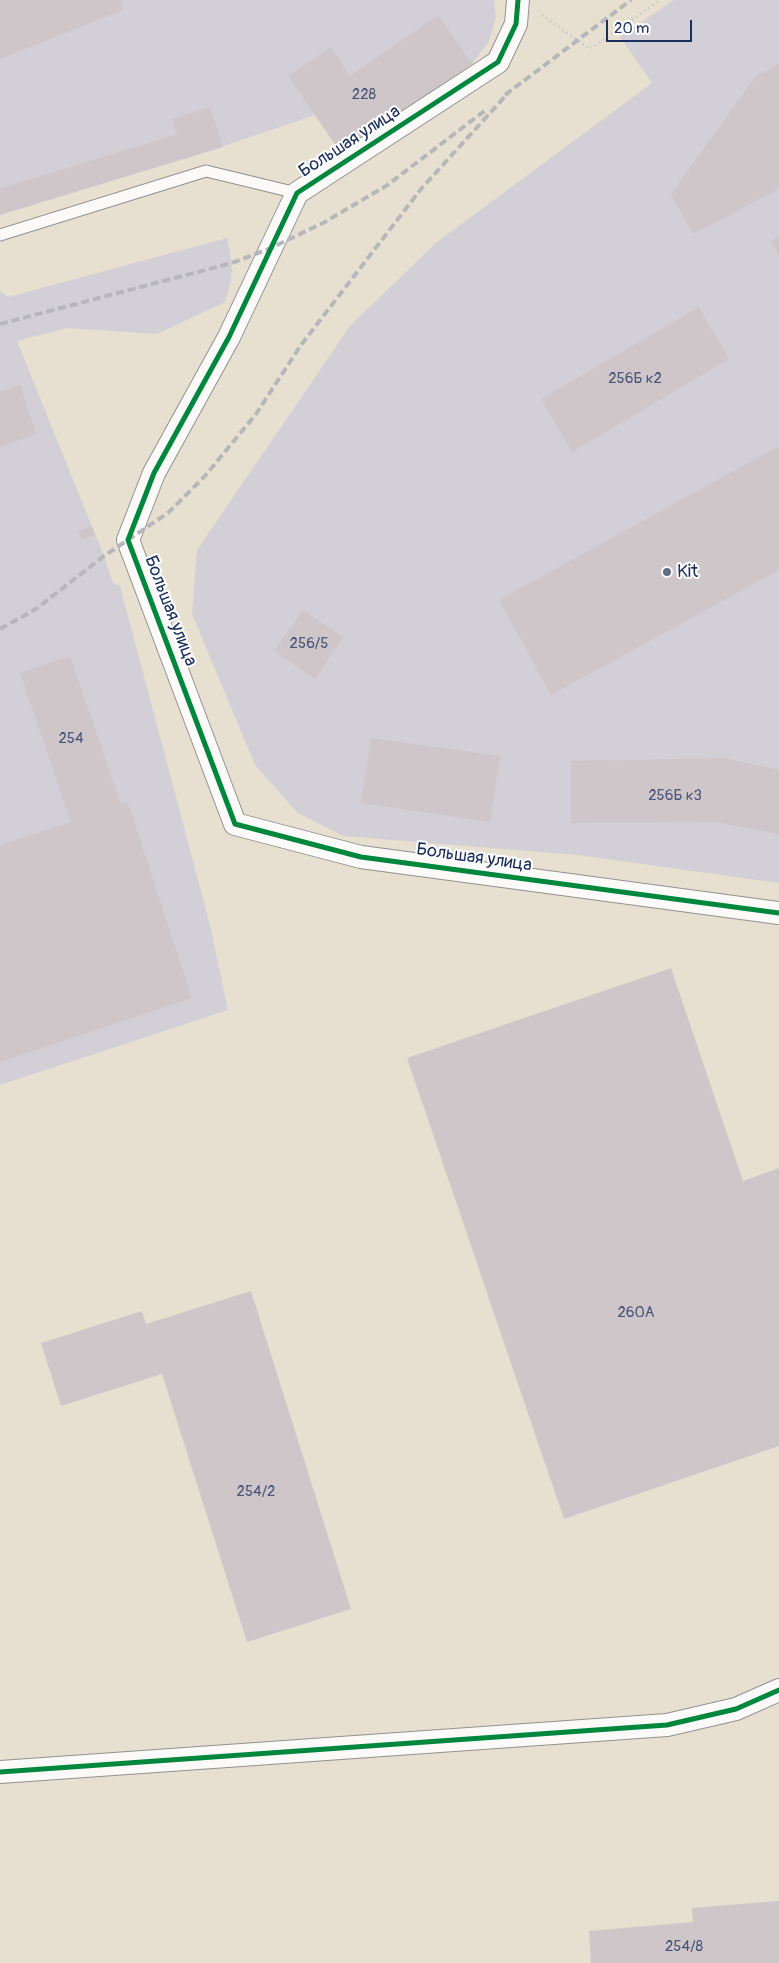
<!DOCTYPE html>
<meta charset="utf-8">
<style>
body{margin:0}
#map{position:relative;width:779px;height:1963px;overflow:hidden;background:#e7e0d1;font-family:Pangolin,sans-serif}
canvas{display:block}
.scale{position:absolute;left:606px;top:20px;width:86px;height:22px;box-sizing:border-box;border:2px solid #1b2f5e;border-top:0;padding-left:6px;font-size:15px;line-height:18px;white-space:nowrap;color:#1b2f5e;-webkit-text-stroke:4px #fff;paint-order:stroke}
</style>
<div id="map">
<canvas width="779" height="1963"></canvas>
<div class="scale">20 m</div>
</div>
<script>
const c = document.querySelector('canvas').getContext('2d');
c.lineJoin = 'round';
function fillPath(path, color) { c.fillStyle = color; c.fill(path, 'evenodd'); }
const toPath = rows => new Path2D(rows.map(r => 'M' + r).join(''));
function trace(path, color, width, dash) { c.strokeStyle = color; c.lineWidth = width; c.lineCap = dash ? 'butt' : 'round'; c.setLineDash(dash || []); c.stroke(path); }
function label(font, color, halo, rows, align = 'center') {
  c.font = font + ' Pangolin,sans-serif'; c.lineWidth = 4; c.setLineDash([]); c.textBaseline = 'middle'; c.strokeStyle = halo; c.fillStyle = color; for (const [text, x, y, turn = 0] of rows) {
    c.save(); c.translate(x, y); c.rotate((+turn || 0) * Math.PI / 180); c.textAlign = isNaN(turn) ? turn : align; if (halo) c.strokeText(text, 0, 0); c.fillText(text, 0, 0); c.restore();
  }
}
const industrial = toPath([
 [0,0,494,0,496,17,489,41,472,64,341,153,315,115,185,159,177,134,0,188],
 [674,0,779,0,779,883,577,855,343,836,298,813,255,765,192,614,197,550,350,326,437,242,652,83,620,37],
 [227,238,232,263,231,281,225,302,157,334,67,328,17,341,104,556,113,583,120,586,210,925,228,1010,0,1085,0,291,8,297]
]);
const building = toPath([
 [0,0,120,0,123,10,0,59],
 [438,15,472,64,341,153,288,76,331,47,350,76],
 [779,64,779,189,693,234,671,194,756,76],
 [210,107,223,147,0,215,0,188,177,134,172,119],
 [779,236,779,256,771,241],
 [699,307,729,359,572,452,541,399],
 [20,385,36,434,0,447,0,392],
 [779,446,779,570,551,695,499,600],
 [92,526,95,535,82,540,78,531],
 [303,610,343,637,315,679,274,651],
 [70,656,121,804,128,803,192,998,0,1062,0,845,71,822,20,673],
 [371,738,500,756,490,822,361,803],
 [725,758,779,770,779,834,715,822,571,823,571,761],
 [671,968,743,1181,779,1168,779,1446,564,1519,407,1058],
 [251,1291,351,1609,247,1642,162,1374,61,1406,41,1343,142,1311,146,1324],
 [779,1901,779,1963,591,1963,589,1931,693,1922,692,1908]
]);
const path = toPath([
 [542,15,590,49,660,0]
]);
const service = toPath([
 [0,235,206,171,297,193]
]);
const minor = toPath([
 [518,0,516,24,498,62,297,193,229,337,154,473,128,540,235,824,361,857,779,913],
 [0,1772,667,1725,736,1709,779,1690]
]);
const rail = toPath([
 [505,95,631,0],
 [0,324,232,263,271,248,323,223,386,186,487,109],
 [0,629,36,609,104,556,168,513,205,476,256,414,301,345,421,189,510,91]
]);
const cycleway = toPath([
 [518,0,516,24,498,62,297,193,229,337,154,473,128,540,235,824,361,857,779,913],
 [0,1772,667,1725,736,1709,779,1690]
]);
const markers = [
 [667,572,5,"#626d86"]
];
const numberNames = [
 ["228",364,95],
 ["256Б к2",635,379],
 ["256/5",309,644],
 ["254",71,739],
 ["256Б к3",675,796],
 ["260А",636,1313],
 ["254/2",256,1492],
 ["254/8",684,1947]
];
const streetNames = [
 ["Большая улица",350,142,-33],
 ["Большая улица",170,611,69],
 ["Большая улица",474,858,8]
];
const poiNames = [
 ["Kit",677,572]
];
fillPath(industrial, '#d3cfd6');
fillPath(building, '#cfc6ca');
trace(service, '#929191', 13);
trace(minor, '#929191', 24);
trace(path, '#bfc0c2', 3, [1, 4]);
trace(service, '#fbfaf8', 11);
trace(minor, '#fbfaf8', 22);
trace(rail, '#b6b7ba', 4, [8, 4]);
trace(cycleway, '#00873e', 5);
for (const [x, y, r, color] of markers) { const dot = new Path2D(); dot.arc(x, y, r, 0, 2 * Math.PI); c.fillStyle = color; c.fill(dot); trace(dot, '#fff', 2); }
label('15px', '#485579', null, numberNames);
label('18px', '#1b2f5e', '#fff', streetNames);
label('18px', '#1b2f5e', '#fff', poiNames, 'left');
</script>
